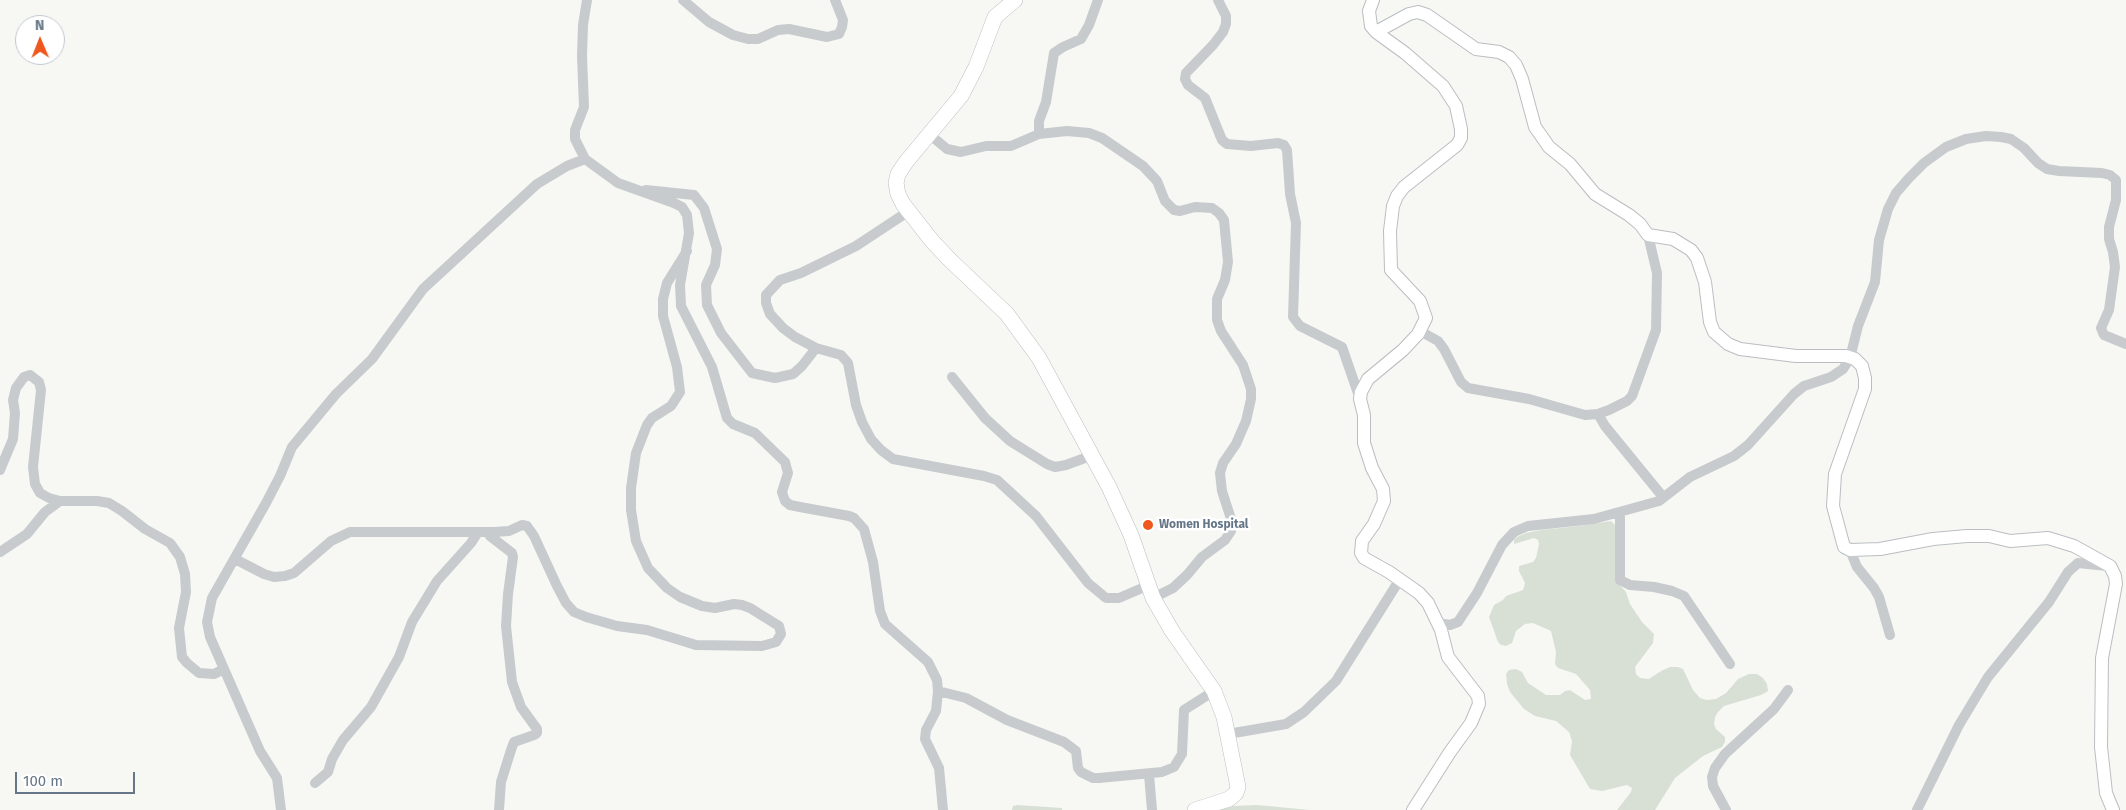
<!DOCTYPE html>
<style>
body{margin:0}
#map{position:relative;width:2126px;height:810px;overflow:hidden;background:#f7f8f4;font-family:"Fira Sans",sans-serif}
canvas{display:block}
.north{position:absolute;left:15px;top:15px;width:50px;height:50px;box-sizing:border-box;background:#fff;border:1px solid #c1c8cf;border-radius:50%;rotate:359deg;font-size:14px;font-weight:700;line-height:20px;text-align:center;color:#657687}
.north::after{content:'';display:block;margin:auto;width:18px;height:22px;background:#ee571e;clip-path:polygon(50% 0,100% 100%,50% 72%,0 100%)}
.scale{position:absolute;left:15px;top:772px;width:120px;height:22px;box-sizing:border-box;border:2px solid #657687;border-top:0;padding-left:6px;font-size:15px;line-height:18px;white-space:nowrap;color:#657687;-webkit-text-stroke:4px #fff;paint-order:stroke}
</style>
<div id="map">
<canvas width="2126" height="810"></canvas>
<div class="north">N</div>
<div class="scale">100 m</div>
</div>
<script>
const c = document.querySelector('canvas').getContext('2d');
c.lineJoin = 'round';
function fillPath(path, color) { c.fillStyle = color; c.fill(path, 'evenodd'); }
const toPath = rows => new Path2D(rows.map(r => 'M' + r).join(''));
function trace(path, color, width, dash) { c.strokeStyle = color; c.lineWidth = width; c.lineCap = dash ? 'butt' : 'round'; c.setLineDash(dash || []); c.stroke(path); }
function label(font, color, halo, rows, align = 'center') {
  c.font = font + ' "Fira Sans",sans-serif'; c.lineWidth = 5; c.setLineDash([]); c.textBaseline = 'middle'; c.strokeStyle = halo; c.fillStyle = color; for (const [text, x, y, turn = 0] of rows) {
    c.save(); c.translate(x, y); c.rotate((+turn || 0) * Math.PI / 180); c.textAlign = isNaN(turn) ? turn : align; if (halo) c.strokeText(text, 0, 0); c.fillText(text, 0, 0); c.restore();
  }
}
const green = toPath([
 [1611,521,1615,525,1616,532,1619,584,1626,592,1630,604,1642,622,1654,634,1653,643,1635,667,1636,674,1640,678,1649,679,1661,671,1670,667,1678,667,1683,669,1693,690,1700,698,1707,700,1716,699,1726,693,1738,679,1749,674,1757,674,1763,678,1767,684,1768,691,1761,695,1724,706,1718,712,1715,717,1714,724,1716,729,1725,737,1725,742,1722,747,1703,756,1675,778,1655,810,1617,810,1631,792,1632,788,1627,785,1602,791,1590,789,1570,755,1572,741,1569,732,1556,721,1535,716,1524,709,1510,692,1507,684,1506,674,1509,670,1516,669,1522,672,1528,683,1546,695,1560,695,1565,691,1570,690,1585,700,1591,699,1590,690,1576,674,1558,668,1555,664,1556,652,1551,631,1533,623,1525,624,1516,631,1512,643,1506,646,1501,645,1498,642,1489,617,1494,605,1503,600,1506,596,1523,590,1525,583,1519,571,1519,566,1533,562,1536,558,1539,544,1538,540,1534,538,1514,544,1514,540,1517,537,1526,533,1541,530,1579,526],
 [1017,805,1062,808,1062,810,1012,810,1013,806],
 [1257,805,1310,810,1218,810,1233,806]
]);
const minor = toPath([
 [587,0,583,25,582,56,584,107,575,130,575,139,585,159,618,183,624,185],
 [683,0,709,22,733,35,748,39,758,39,778,30,789,29,827,37,839,34,842,27,843,20,835,0],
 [1218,0,1226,16,1226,24,1223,32,1213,45,1186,73,1185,79,1188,85,1205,98,1222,140,1227,144,1251,146,1278,143,1284,145,1287,150,1290,194,1296,223,1293,317,1300,326,1342,347,1360,399],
 [929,134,947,149,961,152,986,146,1011,146,1039,134,1067,131,1089,133,1102,138,1143,166,1157,181,1165,201,1174,210,1180,211,1195,207,1212,208,1219,213,1224,220,1228,262,1225,280,1217,299,1217,320,1221,331,1243,365,1251,389,1251,399,1246,421,1236,444,1223,463,1220,473,1222,491,1232,522,1231,531,1225,540,1202,557,1187,575,1173,588,1153,598],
 [1039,134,1039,121,1046,102,1054,53,1063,47,1081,39,1089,25,1098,0],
 [618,183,674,203,682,207,687,215,689,233,680,285,681,306,712,367,727,418,733,424,755,433,785,462,788,473,782,492,785,501,790,505,800,507,849,516,854,518,864,529,873,562,880,611,885,624,928,662,937,680,938,691,936,711,926,730,925,739,939,768,943,810],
 [646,190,694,195,704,208,717,249,715,265,706,285,707,305,721,333,752,373,775,378,793,374,802,366,816,348],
 [909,211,856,246,801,273,780,280,766,295,766,303,770,314,783,328,795,337,816,348,841,355,848,363,856,405,862,422,871,439,881,450,893,459,984,476,997,480,1036,516,1088,583,1106,598,1119,598,1147,586],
 [1420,331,1438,341,1444,349,1461,382,1468,388,1529,399,1585,415,1598,414,1609,410,1627,401,1632,396,1656,330,1657,273,1648,235],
 [952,377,985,418,1010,441,1047,464,1055,467,1066,465,1093,455],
 [1598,414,1605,426,1663,497],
 [0,470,13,439,15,413,13,400,16,388,24,377,30,375,39,382,41,390,33,467,35,484,40,493,49,498,60,501,97,501,109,503,122,511,145,529,170,543,180,557,185,574,186,592,179,628,182,657,187,663,199,673,214,674,224,669],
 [1620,512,1620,580,1630,585,1654,587,1672,591,1684,596,1730,664],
 [488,532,490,536,512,553,513,557,508,594,506,626,512,682,521,707,537,729,537,733,534,735,514,742,511,750,501,782,499,810],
 [1850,550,1857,567,1874,588,1879,597,1890,635],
 [0,552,27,534,45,512,60,501],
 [235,559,264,574,274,577,285,576,294,573,331,541,350,532,494,532,509,531,522,525,527,526,534,536,557,586,566,603,574,612,586,617,617,626,647,630,696,645,762,646,776,642,781,634,779,626,750,608,742,605,734,604,715,608,702,606,680,597,667,588,648,568,636,541,631,510,631,488,636,453,647,425,652,418,671,406,680,392,677,367,663,316,663,299,667,283,687,251],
 [1438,623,1450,625,1458,622,1477,593,1502,545,1514,532,1528,526,1594,519,1659,501,1690,477,1734,456,1748,445,1794,394,1804,386,1831,377,1843,369,1850,358,1858,326,1875,282,1879,240,1888,209,1896,193,1909,178,1924,163,1946,147,1966,139,1986,136,2001,137,2011,139,2024,148,2038,163,2047,169,2059,171,2102,173,2110,175,2116,180,2116,200,2109,227,2109,239,2113,252,2115,267,2109,310,2101,328,2104,335,2126,344],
 [938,691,966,698,1007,720,1064,742,1076,751,1078,768,1081,772,1093,778,1099,778,1162,772,1174,767,1182,754,1184,710,1214,691],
 [1228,734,1286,724,1304,712,1336,681,1400,579],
 [1149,774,1152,810],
 [315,783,328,772,332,759,343,740,371,707,399,657,412,622,437,581,471,543,478,532],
 [281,810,277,778,260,751,210,637,207,622,212,598,266,503,280,476,292,447,336,394,372,359,423,289,537,184,567,166,585,159],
 [1726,810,1713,786,1712,777,1715,768,1725,754,1774,709,1788,690],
 [1917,810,1959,725,1988,677,2049,602,2068,572,2078,563,2107,566]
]);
const major = toPath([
 [1373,0,1369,11,1371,26,1376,32,1405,53,1443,86,1456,106,1461,129,1461,138,1457,145,1404,187,1397,196,1393,206,1390,231,1391,270,1420,301,1426,318,1418,334,1403,350,1368,379,1361,392,1360,399,1364,415,1364,443,1372,468,1383,489,1384,501,1374,524,1362,541,1361,553,1364,558,1389,572,1419,593,1428,603,1441,630,1448,657,1478,696,1479,704,1471,723,1450,752,1413,810],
 [1376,32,1409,14,1418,12,1427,15,1476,49,1499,52,1509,57,1516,65,1522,79,1535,127,1549,147,1570,164,1595,194,1629,215,1640,224,1648,235,1673,239,1691,250,1697,258,1705,282,1710,322,1714,332,1728,344,1740,349,1796,356,1846,356,1855,359,1862,366,1865,378,1865,389,1835,474,1833,506,1844,547,1850,550,1880,549,1933,539,1967,536,1989,536,2010,541,2048,538,2074,546,2110,566,2115,576,2116,584,2102,658,2101,747,2106,793,2113,810]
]);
const highway = toPath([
 [1015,0,995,17,976,67,961,96,906,162,898,174,896,183,898,194,903,204,932,241,950,260,1007,314,1039,358,1109,487,1131,535,1153,598,1172,631,1214,691,1224,717,1238,787,1236,793,1229,799,1195,810]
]);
const markers = [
 [1148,525,6,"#ee571e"]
];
const poiNames = [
 ["Women Hospital",1159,525]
];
fillPath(green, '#d8e0d5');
trace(major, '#babec2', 14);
trace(highway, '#b9bdc0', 16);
trace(minor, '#c7cbce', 10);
trace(major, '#fff', 12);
trace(highway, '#fff', 15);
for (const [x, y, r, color] of markers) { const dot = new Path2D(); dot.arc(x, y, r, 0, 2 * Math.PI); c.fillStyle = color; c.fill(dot); trace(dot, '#fff', 2); }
label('bold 12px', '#657687', '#fff', poiNames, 'left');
</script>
